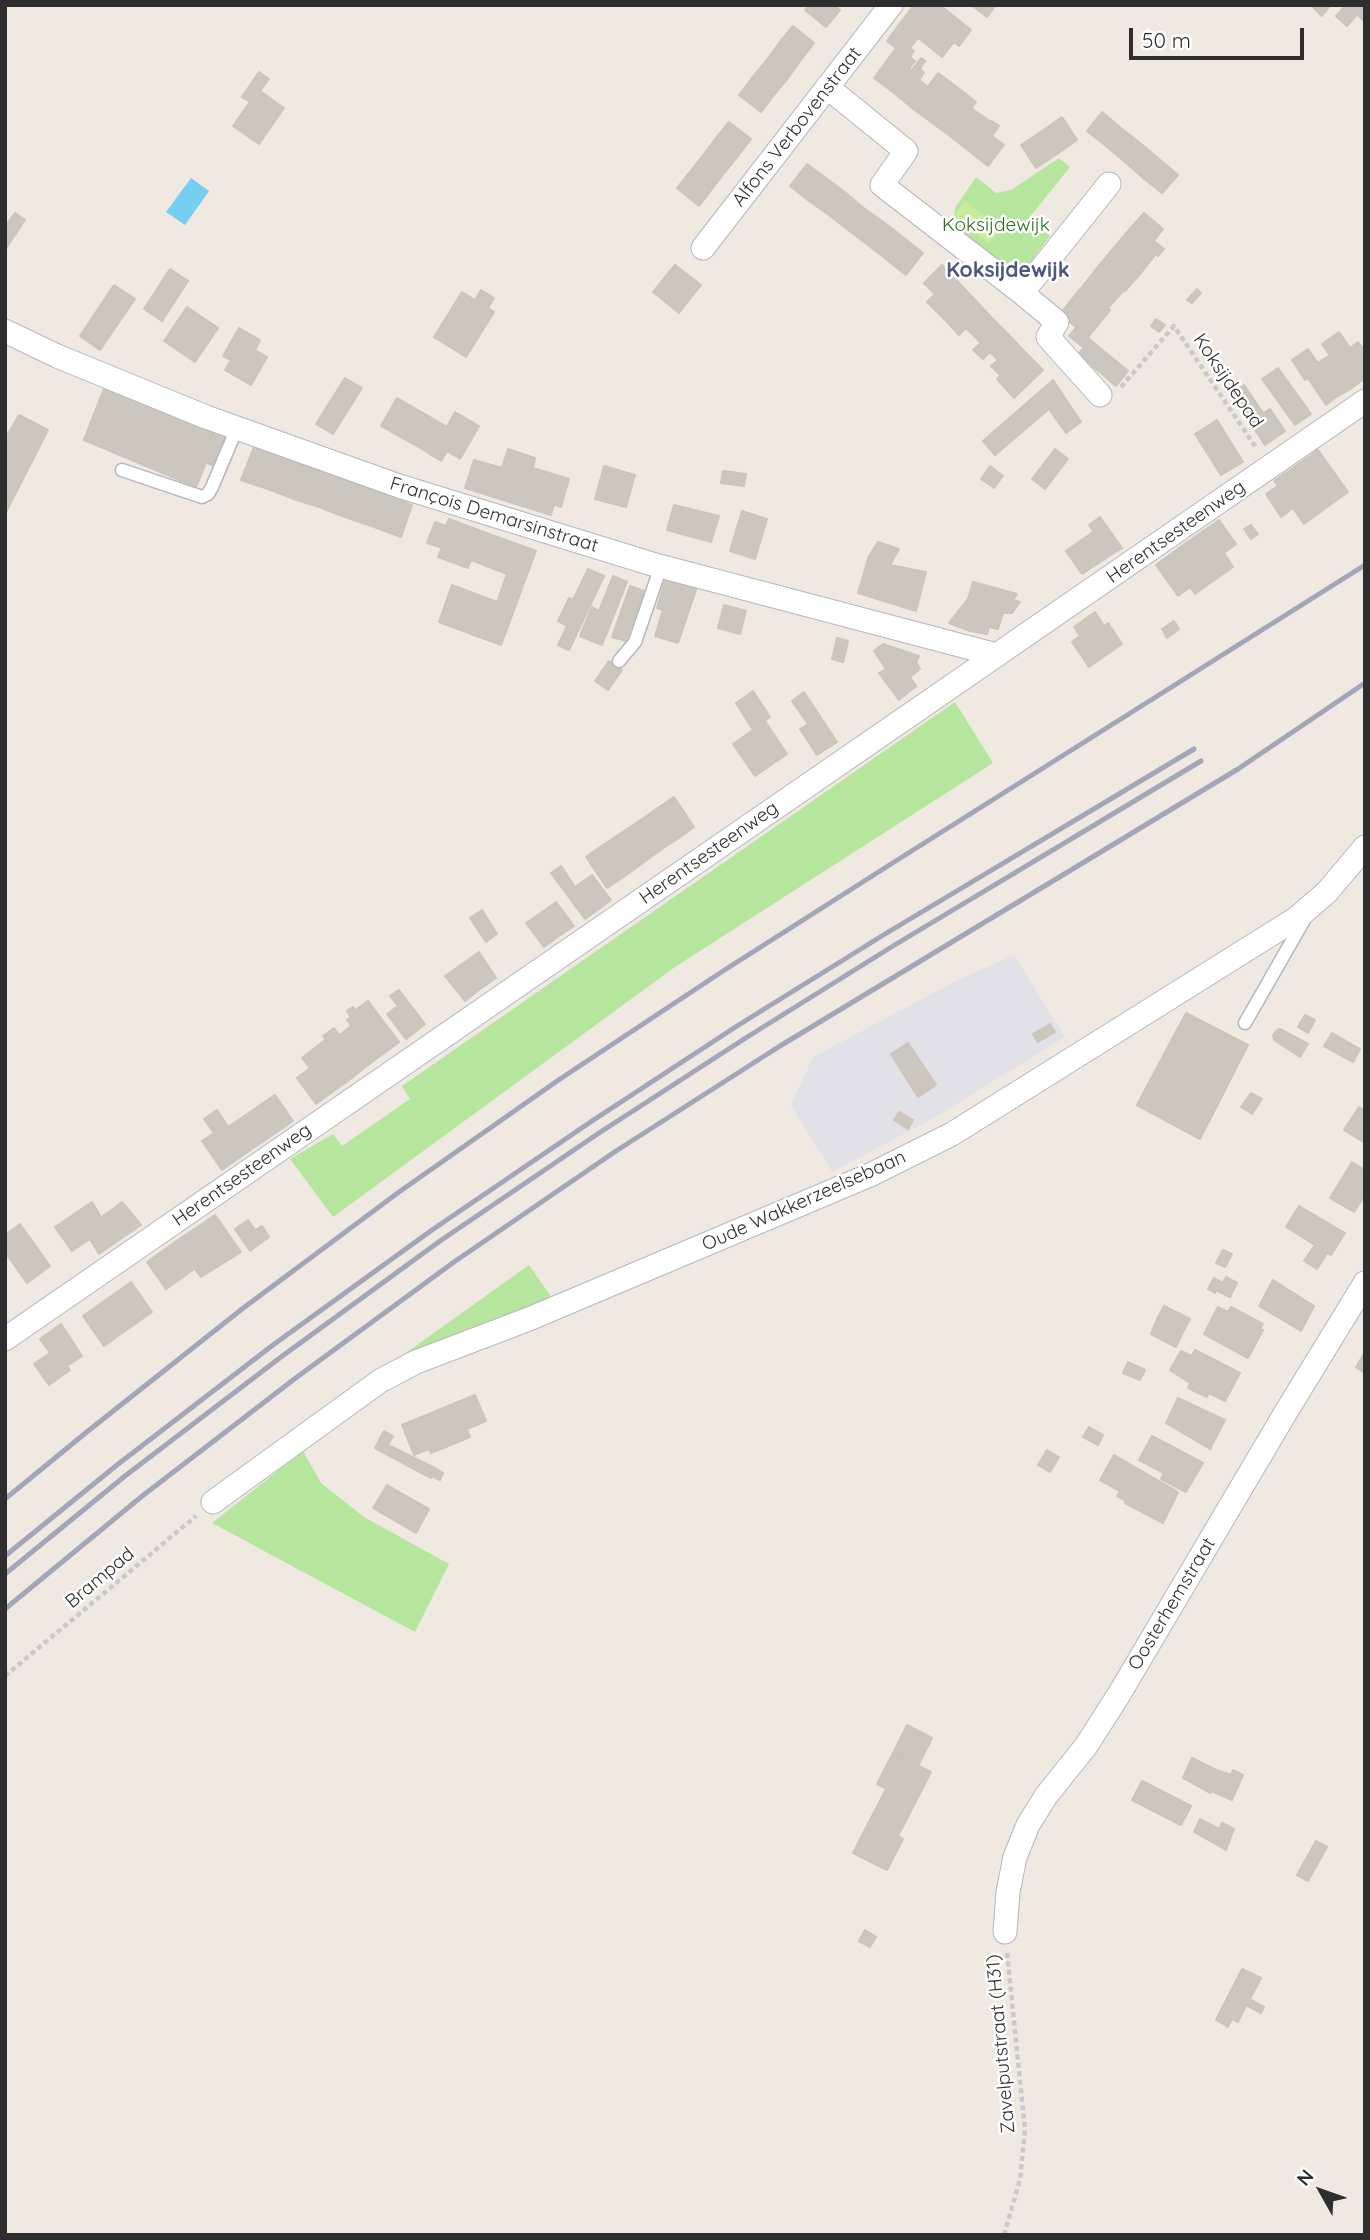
<!DOCTYPE html>
<meta charset="utf-8">
<style>
body{margin:0}
#map{position:relative;width:1370px;height:2240px;overflow:hidden;background:#efe9e1;font-family:Quicksand,sans-serif}
canvas{display:block}
.frame{position:absolute;inset:0;border:7px solid #2e2e2e;pointer-events:none}
.north{position:absolute;left:1286px;top:2156px;width:70px;height:70px;-webkit-text-stroke:5px #fff;paint-order:stroke;rotate:310deg;font-size:19px;font-weight:700;line-height:28px;text-align:center;color:#2e2e2e}
.north::after{content:'';display:block;margin:auto;width:24px;height:32px;background:#2e2e2e;clip-path:polygon(50% 0,100% 100%,50% 72%,0 100%)}
.scale{position:absolute;left:1129px;top:28px;width:175px;height:32px;box-sizing:border-box;border:4px solid #2e2e2e;border-top:0;padding-left:9px;font-size:21px;line-height:24px;white-space:nowrap;color:#2e2e2e;-webkit-text-stroke:5px #fff;paint-order:stroke}
</style>
<div id="map">
<canvas width="1370" height="2240"></canvas>
<div class="frame"></div>
<div class="north">N</div>
<div class="scale">50 m</div>
</div>
<script>
const c = document.querySelector('canvas').getContext('2d');
c.lineJoin = 'round';
function fillPath(path, color) { c.fillStyle = color; c.fill(path, 'evenodd'); }
const toPath = rows => new Path2D(rows.map(r => 'M' + r).join(''));
function trace(path, color, width, dash) { c.strokeStyle = color; c.lineWidth = width; c.lineCap = dash ? 'butt' : 'round'; c.setLineDash(dash || []); c.stroke(path); }
function label(font, color, halo, rows, align = 'center') {
  c.font = font + ' Quicksand,sans-serif'; c.lineWidth = 5; c.setLineDash([]); c.textBaseline = 'middle'; c.strokeStyle = halo; c.fillStyle = color; for (const [text, x, y, turn = 0] of rows) {
    c.save(); c.translate(x, y); c.rotate((+turn || 0) * Math.PI / 180); c.textAlign = isNaN(turn) ? turn : align; if (halo) c.strokeText(text, 0, 0); c.fillText(text, 0, 0); c.restore();
  }
}
const industrial = toPath([
 [1014,955,1065,1037,934,1118,832,1172,791,1105,813,1057,958,980]
]);
const green = toPath([
 [1059,158,1070,167,1028,219,1050,236,1023,272,1011,261,1002,269,964,239,954,216,955,208,976,177,996,193,1011,190],
 [955,702,993,763,675,967,333,1217,290,1159,333,1134,342,1146,410,1099,402,1086],
 [529,1265,552,1298,400,1365,396,1360],
 [303,1451,321,1483,364,1517,449,1564,415,1632,212,1523]
]);
const pitch = toPath([
 [965,201,1001,229,989,244,954,216]
]);
const water = toPath([
 [191,178,209,191,185,225,166,212]
]);
const building = toPath([
 [809,5,834,5,840,10,826,27,805,10,809,5],
 [914,5,940,5,971,30,959,46,911,9,914,5],
 [971,5,996,5,987,17,971,5],
 [1311,5,1329,5,1330,6,1322,16,1311,5],
 [1346,5,1365,5,1347,26,1336,16,1346,5],
 [1365,5,1365,22,1357,14,1365,5],
 [911,9,954,42,942,57,900,23,911,9],
 [900,23,918,38,910,48,914,51,910,57,915,61,909,68,911,70,894,93,874,78,896,48,887,41,900,23],
 [793,26,814,43,801,60,779,43,793,26],
 [779,43,801,60,788,78,766,61,779,43],
 [921,58,925,61,920,69,924,73,919,80,928,87,912,108,894,93,921,58],
 [766,61,788,78,774,95,752,78,766,61],
 [259,72,269,79,260,91,284,108,259,144,233,126,250,102,242,97,259,72],
 [938,73,957,87,931,122,912,108,938,73],
 [752,78,774,95,761,112,739,95,752,78],
 [957,87,976,102,950,136,931,122,957,87],
 [971,108,991,122,969,151,950,136,971,108],
 [1102,112,1121,128,1106,146,1087,131,1102,112],
 [1062,117,1077,140,1057,154,1042,131,1062,117],
 [992,121,999,126,992,136,1004,145,988,166,969,151,992,121],
 [729,122,751,139,738,156,716,138,729,122],
 [1121,128,1140,143,1125,162,1106,146,1121,128],
 [1042,131,1057,154,1036,168,1021,145,1042,131],
 [716,138,738,156,725,172,703,155,716,138],
 [1140,143,1159,159,1143,178,1125,162,1140,143],
 [703,155,725,172,712,189,690,172,703,155],
 [1159,159,1178,175,1162,193,1143,178,1159,159],
 [807,164,826,178,809,201,790,186,807,164],
 [690,172,712,189,699,206,677,188,690,172],
 [826,178,846,193,829,215,809,201,826,178],
 [846,193,865,209,848,230,829,215,846,193],
 [865,209,885,223,868,245,848,230,865,209],
 [15,213,25,220,5,250,5,226,15,213],
 [1144,213,1163,229,1154,241,1164,249,1158,256,1128,231,1144,213],
 [885,223,904,238,887,260,868,245,885,223],
 [1128,231,1156,254,1140,274,1112,250,1128,231],
 [904,238,923,253,906,275,887,260,904,238],
 [1112,250,1140,274,1125,291,1097,268,1112,250],
 [675,265,701,285,679,313,653,292,675,265],
 [942,265,960,284,934,309,927,302,935,294,924,283,942,265],
 [1097,268,1124,290,1108,308,1082,287,1097,268],
 [170,269,188,281,162,321,144,309,170,269],
 [960,284,976,301,950,325,934,309,960,284],
 [114,285,135,299,100,350,80,336,114,285],
 [1082,287,1110,310,1088,337,1060,314,1082,287],
 [1197,289,1201,293,1192,303,1187,300,1197,289],
 [481,290,494,298,488,308,494,312,466,357,434,337,462,292,475,300,481,290],
 [976,301,992,318,973,335,966,328,959,335,950,325,976,301],
 [187,307,218,328,195,362,164,341,187,307],
 [992,318,1008,334,983,359,973,350,981,343,973,335,992,318],
 [1156,319,1165,325,1159,332,1151,326,1156,319],
 [239,328,260,340,255,350,267,357,251,385,225,370,231,360,223,356,239,328],
 [1076,328,1128,371,1116,386,1078,354,1084,348,1069,336,1076,328],
 [1339,332,1350,348,1358,342,1365,351,1365,378,1352,388,1322,344,1339,332],
 [1008,334,1025,352,1001,376,991,366,998,360,990,352,1008,334],
 [1308,349,1322,369,1318,372,1335,398,1326,405,1308,378,1305,380,1292,360,1308,349],
 [1025,352,1043,370,1014,398,997,379,1025,352],
 [1330,355,1352,388,1335,398,1318,372,1322,369,1318,363,1330,355],
 [1278,368,1311,414,1295,425,1262,379,1278,368],
 [345,378,362,388,333,434,316,424,345,378],
 [1053,380,1081,422,1066,433,1049,409,995,455,983,441,1053,380],
 [1244,385,1263,413,1270,409,1285,431,1265,445,1232,395,1244,385],
 [104,389,118,395,106,424,92,419,104,389],
 [118,395,131,400,120,429,106,424,118,395],
 [397,398,437,421,422,449,381,426,397,398],
 [131,400,145,405,133,435,120,429,131,400],
 [145,405,158,411,147,440,133,435,145,405],
 [158,411,172,416,160,445,147,440,158,411],
 [455,412,479,426,460,459,447,451,441,461,422,449,437,421,447,427,455,412],
 [19,415,48,430,5,514,5,439,19,415],
 [172,416,185,421,174,450,160,445,172,416],
 [92,419,205,465,196,487,84,440,92,419],
 [1217,420,1243,462,1221,475,1195,434,1217,420],
 [185,421,199,427,187,456,174,450,185,421],
 [199,427,213,432,201,461,187,456,199,427],
 [213,432,226,437,215,466,201,461,213,432],
 [254,447,280,457,268,489,241,480,254,447],
 [508,449,535,458,533,468,569,479,561,507,554,504,551,515,465,488,474,460,502,468,508,449],
 [1055,449,1068,459,1045,489,1032,479,1055,449],
 [1318,450,1348,492,1323,510,1293,468,1318,450],
 [280,457,305,466,294,499,268,489,280,457],
 [305,466,330,475,319,507,294,499,305,466],
 [604,466,635,475,626,507,595,499,604,466],
 [990,466,1003,476,994,488,981,479,990,466],
 [1293,468,1323,510,1304,524,1293,508,1281,517,1266,494,1278,486,1274,481,1293,468],
 [723,471,746,474,744,486,721,483,723,471],
 [330,475,357,484,345,517,319,507,330,475],
 [357,484,386,495,374,527,345,517,357,484],
 [386,495,412,505,401,537,374,527,386,495],
 [674,505,719,516,711,542,667,530,674,505],
 [742,511,767,519,755,559,730,551,742,511],
 [1100,517,1122,548,1109,556,1089,525,1100,517],
 [449,519,481,531,468,568,438,557,442,548,427,543,435,522,446,526,449,519],
 [1219,520,1236,544,1224,553,1233,567,1206,586,1179,548,1219,520],
 [1251,525,1258,534,1251,539,1244,529,1251,525],
 [481,531,536,551,501,645,439,622,452,585,497,602,507,574,471,560,481,531],
 [1093,532,1109,556,1082,574,1066,551,1093,532],
 [878,542,899,549,890,565,926,572,916,611,858,593,869,556,878,542],
 [1179,548,1206,586,1195,594,1190,587,1178,596,1156,565,1179,548],
 [588,569,604,576,569,650,558,645,567,626,558,621,569,598,573,600,588,569],
 [613,576,627,582,602,645,580,636,592,607,599,611,613,576],
 [666,577,697,587,678,643,655,636,663,610,657,608,666,577],
 [973,582,1017,594,1013,600,1020,602,1012,613,1003,613,998,629,989,627,987,634,970,631,949,623,968,599,973,582],
 [630,586,644,591,626,641,612,637,630,586],
 [724,605,746,611,740,634,718,628,724,605],
 [1095,612,1104,626,1108,623,1122,644,1089,667,1072,642,1080,636,1074,627,1095,612],
 [1174,621,1179,629,1167,638,1162,629,1174,621],
 [837,638,848,641,843,662,832,659,837,638],
 [883,644,919,656,916,662,920,669,910,677,916,686,899,700,879,673,886,669,874,651,883,644],
 [609,661,622,670,608,690,595,681,609,661],
 [753,691,770,717,765,721,787,754,755,776,733,744,753,730,736,703,753,691],
 [804,692,837,742,817,755,800,729,808,724,792,701,804,692],
 [674,797,694,827,679,838,659,807,674,797],
 [659,807,679,838,665,847,645,817,659,807],
 [645,817,665,847,651,857,630,827,645,817],
 [630,827,651,857,636,868,615,837,630,827],
 [615,837,636,868,622,878,600,847,615,837],
 [600,847,622,878,607,888,586,857,600,847],
 [561,866,575,887,592,875,611,900,585,919,551,873,561,866],
 [556,902,574,926,559,936,542,912,556,902],
 [482,910,497,934,486,942,470,918,482,910],
 [542,912,559,936,544,947,526,923,542,912],
 [479,952,496,978,480,989,462,964,479,952],
 [462,964,480,989,465,1001,445,976,462,964],
 [399,990,425,1024,406,1039,387,1014,398,1006,390,996,399,990],
 [368,1001,399,1042,387,1051,356,1010,368,1001],
 [353,1007,387,1051,376,1059,347,1020,351,1017,347,1011,353,1007],
 [1186,1013,1248,1045,1200,1139,1137,1105,1186,1013],
 [1305,1015,1315,1020,1308,1033,1298,1027,1305,1015],
 [1050,1024,1055,1032,1038,1042,1033,1034,1050,1024],
 [351,1026,376,1059,364,1068,340,1035,351,1026],
 [334,1028,364,1068,353,1077,323,1036,334,1028],
 [1280,1029,1308,1044,1300,1057,1274,1040,1273,1035,1277,1030,1280,1029],
 [1332,1033,1360,1049,1353,1062,1324,1046,1332,1033],
 [325,1040,353,1077,316,1104,297,1078,310,1068,302,1058,325,1040],
 [908,1043,936,1085,918,1097,891,1054,908,1043],
 [1251,1093,1262,1099,1252,1114,1241,1107,1251,1093],
 [275,1095,293,1121,246,1153,228,1127,275,1095],
 [1359,1107,1365,1111,1365,1126,1358,1132,1357,1138,1344,1130,1359,1107],
 [217,1110,246,1153,222,1170,202,1141,214,1133,204,1119,217,1110],
 [899,1112,913,1120,908,1129,894,1120,899,1112],
 [1365,1126,1365,1143,1357,1138,1358,1132,1365,1126],
 [1352,1162,1365,1170,1365,1195,1354,1212,1330,1198,1352,1162],
 [92,1202,116,1242,99,1254,90,1239,72,1251,55,1227,92,1202],
 [122,1202,141,1225,116,1242,102,1217,122,1202],
 [1299,1206,1345,1233,1331,1255,1327,1253,1317,1269,1304,1261,1315,1245,1286,1227,1299,1206],
 [215,1215,241,1252,201,1277,175,1242,215,1215],
 [248,1220,255,1230,262,1226,269,1237,250,1251,235,1229,248,1220],
 [20,1224,50,1266,27,1283,5,1252,5,1235,20,1224],
 [175,1242,193,1270,166,1289,147,1262,175,1242],
 [1223,1250,1232,1254,1225,1267,1216,1263,1223,1250],
 [1226,1277,1237,1283,1230,1297,1216,1290,1215,1293,1208,1289,1214,1278,1223,1283,1226,1277],
 [1273,1280,1314,1306,1301,1331,1259,1306,1273,1280],
 [131,1282,152,1312,104,1346,83,1316,131,1282],
 [1164,1306,1190,1319,1183,1332,1157,1319,1164,1306],
 [1218,1307,1228,1312,1231,1307,1263,1324,1260,1329,1263,1330,1248,1358,1204,1334,1218,1307],
 [1157,1319,1183,1332,1176,1347,1151,1334,1157,1319],
 [61,1324,82,1356,67,1366,70,1370,49,1385,34,1364,50,1353,40,1339,61,1324],
 [1195,1350,1240,1373,1225,1401,1209,1393,1207,1397,1188,1388,1190,1383,1170,1370,1181,1351,1192,1356,1195,1350],
 [1365,1352,1365,1373,1356,1367,1365,1352],
 [1128,1362,1145,1370,1140,1380,1123,1373,1128,1362],
 [475,1395,486,1421,467,1429,470,1437,431,1453,429,1449,414,1455,402,1425,475,1395],
 [1178,1398,1225,1420,1210,1449,1166,1423,1178,1398],
 [1089,1427,1103,1435,1098,1445,1083,1437,1089,1427],
 [384,1431,393,1436,388,1445,437,1469,443,1473,440,1480,432,1476,431,1478,375,1448,384,1431],
 [1152,1436,1203,1463,1186,1492,1161,1479,1164,1473,1139,1460,1152,1436],
 [1047,1450,1059,1457,1050,1472,1038,1465,1047,1450],
 [1114,1455,1178,1492,1163,1523,1125,1503,1126,1501,1117,1496,1120,1491,1100,1480,1114,1455],
 [387,1485,429,1509,416,1533,373,1508,387,1485],
 [907,1725,932,1738,919,1764,894,1751,907,1725],
 [893,1753,931,1772,898,1836,903,1839,887,1870,853,1853,886,1789,877,1784,893,1753],
 [1192,1758,1220,1772,1220,1771,1231,1775,1233,1770,1243,1775,1232,1800,1211,1791,1210,1793,1183,1778,1192,1758],
 [1142,1781,1191,1806,1181,1825,1132,1800,1142,1781],
 [1200,1819,1219,1829,1222,1823,1234,1829,1226,1850,1194,1832,1200,1819],
 [1316,1841,1327,1847,1308,1881,1297,1875,1316,1841],
 [865,1930,876,1937,870,1947,859,1941,865,1930],
 [1242,1969,1261,1978,1250,1999,1264,2007,1261,2013,1246,2005,1238,2022,1232,2019,1228,2027,1216,2020,1242,1969]
]);
const path = toPath([
 [1121,387,1174,326,1257,449],
 [5,1676,196,1516],
 [1004,2235,1020,2180,1025,2130,1007,1952]
]);
const service = toPath([
 [122,470,202,497,208,494,212,487,237,428],
 [619,661,635,642,661,566],
 [1245,1023,1304,920]
]);
const minor = toPath([
 [827,87,906,151,882,185,1022,293],
 [703,248,891,5],
 [5,331,57,356,206,417,399,486,652,564,997,655],
 [1100,395,1048,337,1057,322,1022,293,1109,184],
 [5,1339,1365,401],
 [213,1502,380,1381,416,1362,529,1319,870,1175,952,1134,1297,918,1327,892,1365,847],
 [1005,1932,1008,1892,1015,1857,1028,1825,1046,1796,1086,1746,1118,1696,1286,1412,1365,1283]
]);
const rail = toPath([
 [5,1499,88,1431,242,1309,399,1192,560,1079,723,971,891,864,1365,565],
 [5,1556,117,1465,273,1345,432,1230,592,1121,737,1026,885,934,1194,749],
 [5,1574,125,1476,281,1357,440,1241,599,1133,744,1039,893,946,1201,761],
 [5,1609,141,1497,297,1377,454,1262,616,1151,780,1046,1238,769,1365,683]
]);
const streetNames = [
 ["Alfons Verbovenstraat",797,127,-52],
 ["Koksijdepad",1228,381,56],
 ["François Demarsinstraat",494,515,17],
 ["Herentsesteenweg",1176,532,-35],
 ["Herentsesteenweg",709,853,-35],
 ["Herentsesteenweg",242,1175,-35],
 ["Oude Wakkerzeelsebaan",804,1201,-24],
 ["Brampad",100,1578,-40],
 ["Oosterhemstraat",1172,1604,-59],
 ["Zavelputstraat (H31)",1001,2044,-95]
];
const parkNames = [
 ["Koksijdewijk",996,225]
];
const neighbourhoodNames = [
 ["Koksijdewijk",1008,271]
];
fillPath(industrial, '#e3e1e8');
fillPath(green, '#b6e59e');
fillPath(pitch, '#c9ec9a');
fillPath(water, '#75cff0');
fillPath(building, '#cbc7bf');
trace(building, '#cbc5ba', 2);
trace(service, '#b4b7c1', 15);
trace(minor, '#b4b7c1', 25);
trace(path, '#c9c9c9', 4.5, [5, 3.5]);
trace(service, '#fff', 12);
trace(minor, '#fff', 23);
trace(rail, '#a3a6b8', 5);
label('19px', '#2e2e2e', '#fff', streetNames);
label('19px', '#2c6e1b', '#fff', parkNames);
label('bold 21px', '#4d5680', '#fff', neighbourhoodNames);
</script>
